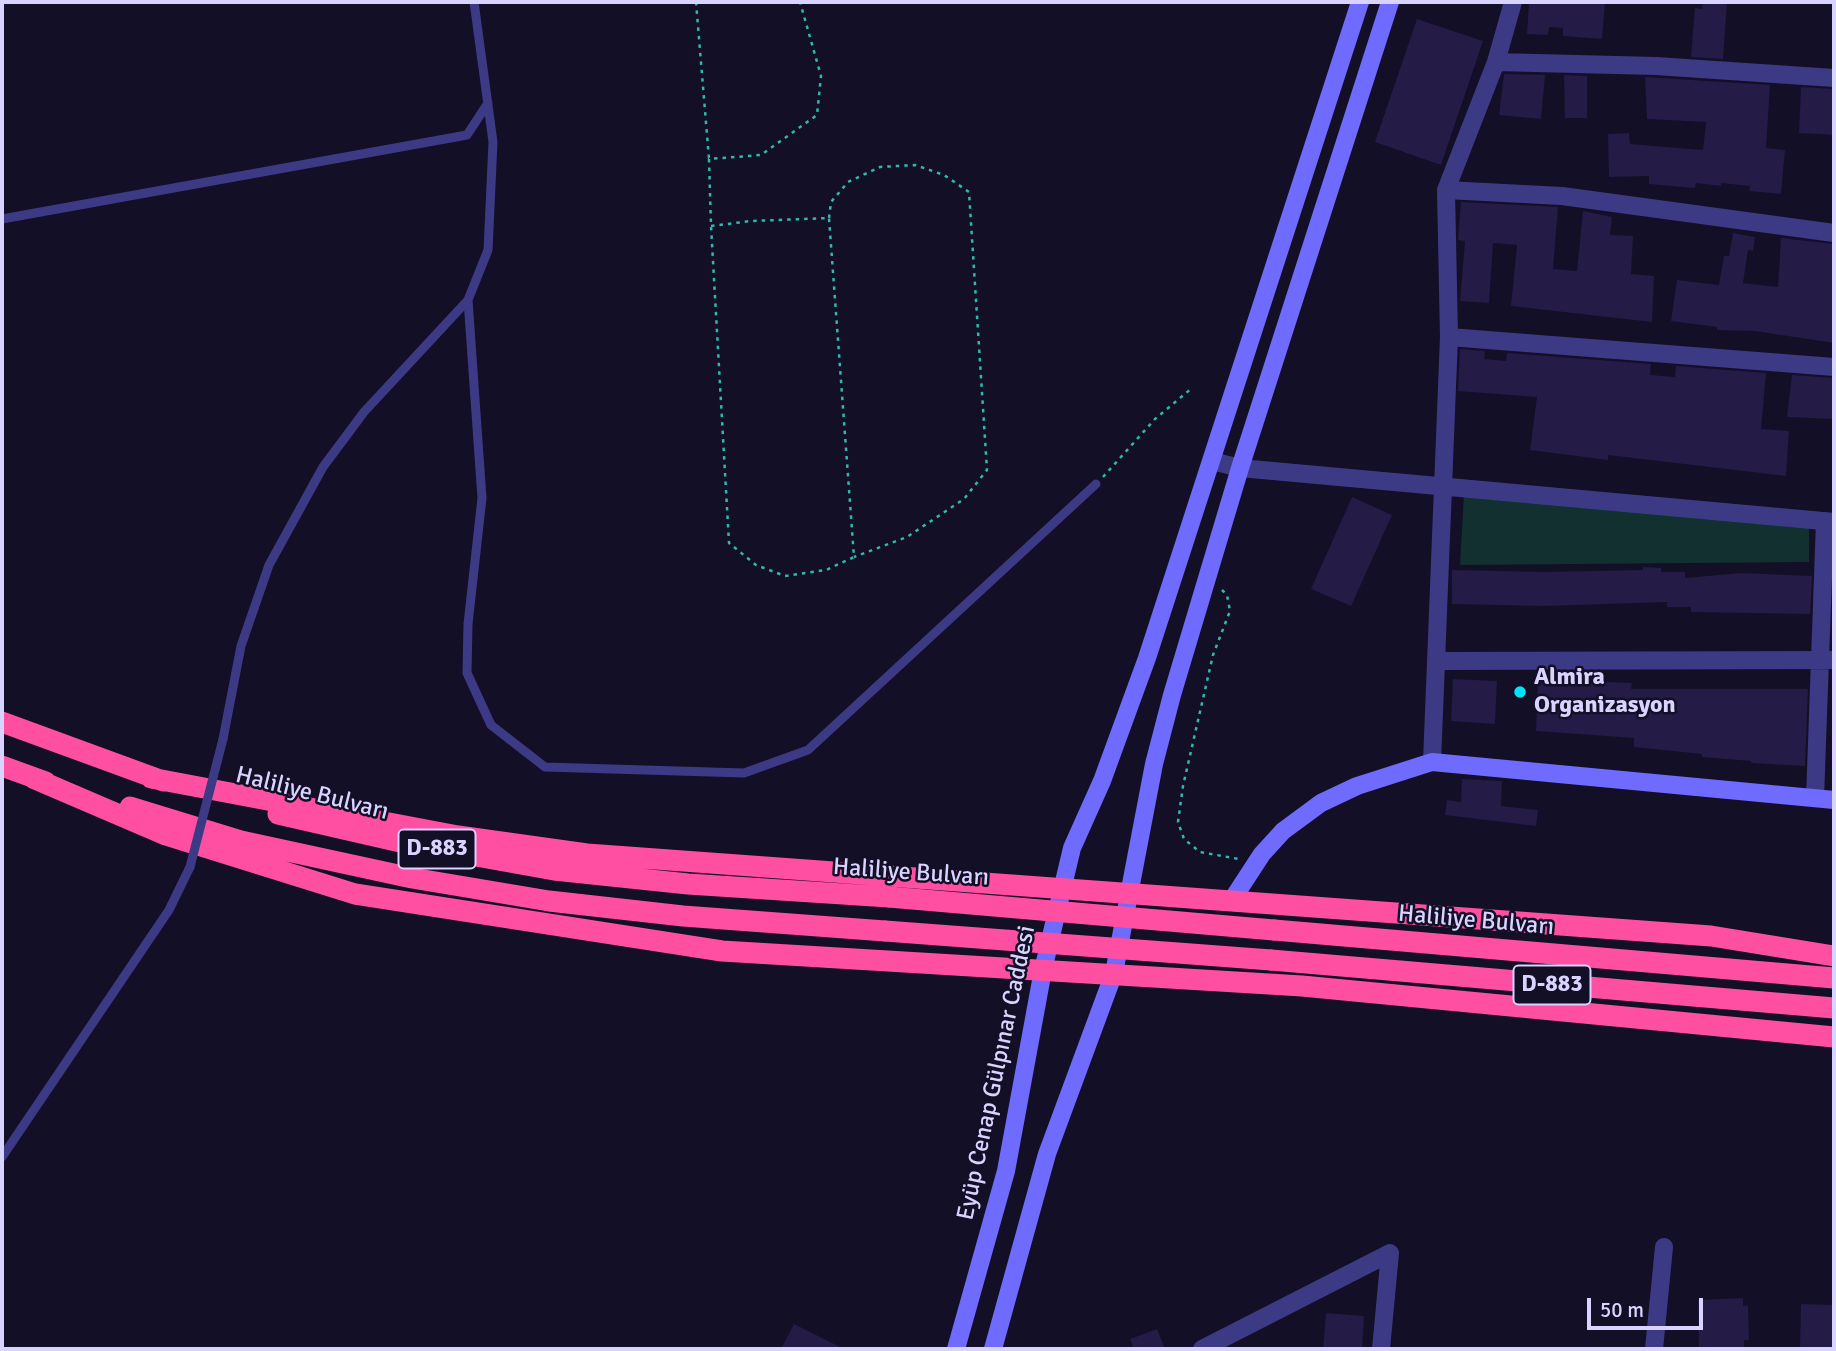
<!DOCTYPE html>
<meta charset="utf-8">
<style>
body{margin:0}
#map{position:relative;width:1836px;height:1351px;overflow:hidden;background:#130f26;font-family:Signika,sans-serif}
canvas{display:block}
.frame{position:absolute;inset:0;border:4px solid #d9d4ff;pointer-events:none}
.scale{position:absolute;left:1587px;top:1298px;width:116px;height:32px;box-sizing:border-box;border:4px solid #d9d4ff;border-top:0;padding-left:9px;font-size:21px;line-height:24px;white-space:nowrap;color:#d9d4ff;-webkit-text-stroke:5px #130f26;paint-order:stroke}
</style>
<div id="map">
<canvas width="1836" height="1351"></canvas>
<div class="frame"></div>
<div class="scale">50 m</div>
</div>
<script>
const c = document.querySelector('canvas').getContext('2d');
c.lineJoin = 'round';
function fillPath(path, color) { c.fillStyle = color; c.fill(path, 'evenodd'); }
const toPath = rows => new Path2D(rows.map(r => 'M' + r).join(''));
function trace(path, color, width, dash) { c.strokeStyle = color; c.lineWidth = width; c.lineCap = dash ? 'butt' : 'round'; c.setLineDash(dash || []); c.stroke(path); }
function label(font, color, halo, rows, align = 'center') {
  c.font = font + ' Signika,sans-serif'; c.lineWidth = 5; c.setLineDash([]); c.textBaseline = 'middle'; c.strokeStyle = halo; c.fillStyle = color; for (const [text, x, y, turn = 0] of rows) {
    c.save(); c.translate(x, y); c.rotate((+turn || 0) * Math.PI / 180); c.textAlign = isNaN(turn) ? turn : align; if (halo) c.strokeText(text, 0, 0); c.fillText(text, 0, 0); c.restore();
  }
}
const green = toPath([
 [1464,493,1809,527,1809,562,1460,565]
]);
const building = toPath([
 [1529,2,1605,2,1602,39,1563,36,1563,28,1549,27,1548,35,1527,34],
 [1703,2,1727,2,1723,59,1691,57,1695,8,1702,9],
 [1417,19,1483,41,1441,165,1375,142],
 [1504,74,1545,75,1541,119,1499,115],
 [1564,75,1587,76,1587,118,1565,118],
 [1645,77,1770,85,1766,148,1785,150,1781,194,1749,191,1750,186,1721,183,1721,186,1696,183,1695,188,1649,184,1649,176,1609,177,1608,134,1629,133,1630,144,1703,150,1706,122,1647,119],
 [1801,87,1834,89,1834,135,1799,133],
 [1461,202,1558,207,1553,269,1577,271,1583,211,1612,217,1610,235,1633,236,1631,274,1654,276,1652,322,1511,306,1517,245,1493,243,1489,303,1460,301,1465,241,1458,240],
 [1733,233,1755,237,1753,251,1748,250,1743,283,1778,287,1781,238,1834,244,1834,343,1755,331,1717,330,1717,327,1671,321,1677,280,1719,285,1724,256,1729,256],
 [1460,349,1485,351,1484,359,1506,361,1507,353,1651,364,1650,375,1675,377,1676,366,1766,373,1761,429,1789,431,1786,476,1608,455,1608,460,1530,450,1537,397,1458,391],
 [1792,375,1834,378,1834,419,1787,417],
 [1352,497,1392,515,1351,606,1311,589],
 [1643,567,1661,568,1661,572,1685,572,1685,578,1741,573,1812,576,1810,614,1691,612,1691,607,1667,607,1667,602,1543,606,1452,604,1452,570,1546,572,1643,570],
 [1453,679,1497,681,1495,724,1451,721],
 [1538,679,1632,683,1631,689,1808,689,1805,766,1751,763,1751,761,1702,757,1702,754,1634,747,1634,738,1536,731],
 [1462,779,1502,781,1501,806,1538,810,1536,826,1445,815,1447,800,1461,802],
 [1743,1298,1743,1306,1748,1306,1749,1340,1744,1340,1744,1349,1699,1349,1698,1300],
 [1801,1304,1834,1305,1834,1349,1800,1349],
 [1326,1313,1364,1316,1362,1349,1323,1349],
 [794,1324,844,1349,781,1349],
 [1157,1329,1165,1349,1134,1349,1130,1339]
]);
const path = toPath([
 [696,2,709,159],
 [829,218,831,202,848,182,880,167,915,165,944,175,969,192,987,470,964,499,907,537,854,557],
 [711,226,751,221,829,218,854,557,826,570,785,576,756,565,729,543,711,226,709,159,761,155,817,115,821,76,800,2],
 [1103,477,1155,419,1192,388],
 [1222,590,1227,595,1230,611,1213,655,1183,786,1178,822,1184,839,1200,852,1239,859]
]);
const lane = toPath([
 [2,219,467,135,488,103],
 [468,300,482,498,468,624,467,673,491,725,545,767,744,773,808,750,1096,484],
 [223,739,241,646,269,565,323,467,364,412,468,300,488,250,493,142,474,2],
 [2,1157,169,910,190,867]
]);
const street = toPath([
 [1496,62,1656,66,1834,78],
 [1446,190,1562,196,1834,233],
 [1449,337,1834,367],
 [1212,461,1240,468,1834,522],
 [1436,661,1834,660],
 [1432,762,1449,337,1446,190,1496,62,1513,2],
 [1815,798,1825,521],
 [1202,1349,1390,1253,1381,1349],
 [1654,1349,1664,1247]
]);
const secondary = toPath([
 [1232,900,1262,854,1283,831,1321,803,1357,786,1432,762,1834,800],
 [956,1349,1006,1171,1043,970,1072,848,1102,781,1147,658,1360,2],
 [993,1349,1047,1154,1114,973,1154,764,1172,695,1240,468,1390,2]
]);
const highway = toPath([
 [2,722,163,781],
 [2,766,46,782],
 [33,778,166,835,355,894,722,951,1302,986,1834,1037],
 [151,778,458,836,587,854,1711,936,1834,956],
 [130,807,241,841,412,878,549,901,683,916,885,931],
 [278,814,409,844,554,870,688,884,889,897],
 [1274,930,1834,978],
 [1271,960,1834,1008]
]);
const laneBridge = toPath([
 [190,867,223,739]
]);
const highwayBridge = toPath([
 [889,897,1274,930],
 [885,931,1271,960]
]);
const markers = [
 [1520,692,7,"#00e5ff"]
];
const shields = [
 [437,849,77],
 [1552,985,77]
];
const shieldNames = [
 ["D-883",437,849],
 ["D-883",1552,985]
];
const poiNames = [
 ["Almira",1534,678],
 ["Organizasyon",1534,706]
];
const streetNames = [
 ["Haliliye Bulvarı",312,794,14],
 ["Haliliye Bulvarı",911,873,4],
 ["Haliliye Bulvarı",1476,921,5],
 ["Eyüp Cenap Gülpınar Caddesi",997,1073,-78]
];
fillPath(green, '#12302f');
fillPath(building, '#241b47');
trace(path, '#2fb8b0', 2.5, [3.5, 5]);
trace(lane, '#3d3a85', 9);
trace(street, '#3d3a85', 18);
trace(secondary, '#6f6bff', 18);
trace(highway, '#ff4fa3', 21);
trace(laneBridge, '#3d3a85', 9);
trace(highwayBridge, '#ff4fa3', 21);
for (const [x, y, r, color] of markers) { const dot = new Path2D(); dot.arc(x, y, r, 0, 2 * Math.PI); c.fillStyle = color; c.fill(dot); trace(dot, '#130f26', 2.5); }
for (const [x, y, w] of shields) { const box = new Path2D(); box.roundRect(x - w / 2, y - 19.5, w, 39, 5); c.fillStyle = '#130f26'; c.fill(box); trace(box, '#d9d4ff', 2); }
label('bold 23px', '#d9d4ff', null, shieldNames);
label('bold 24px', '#d9d4ff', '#130f26', poiNames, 'left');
label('24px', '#d9d4ff', '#130f26', streetNames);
</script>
